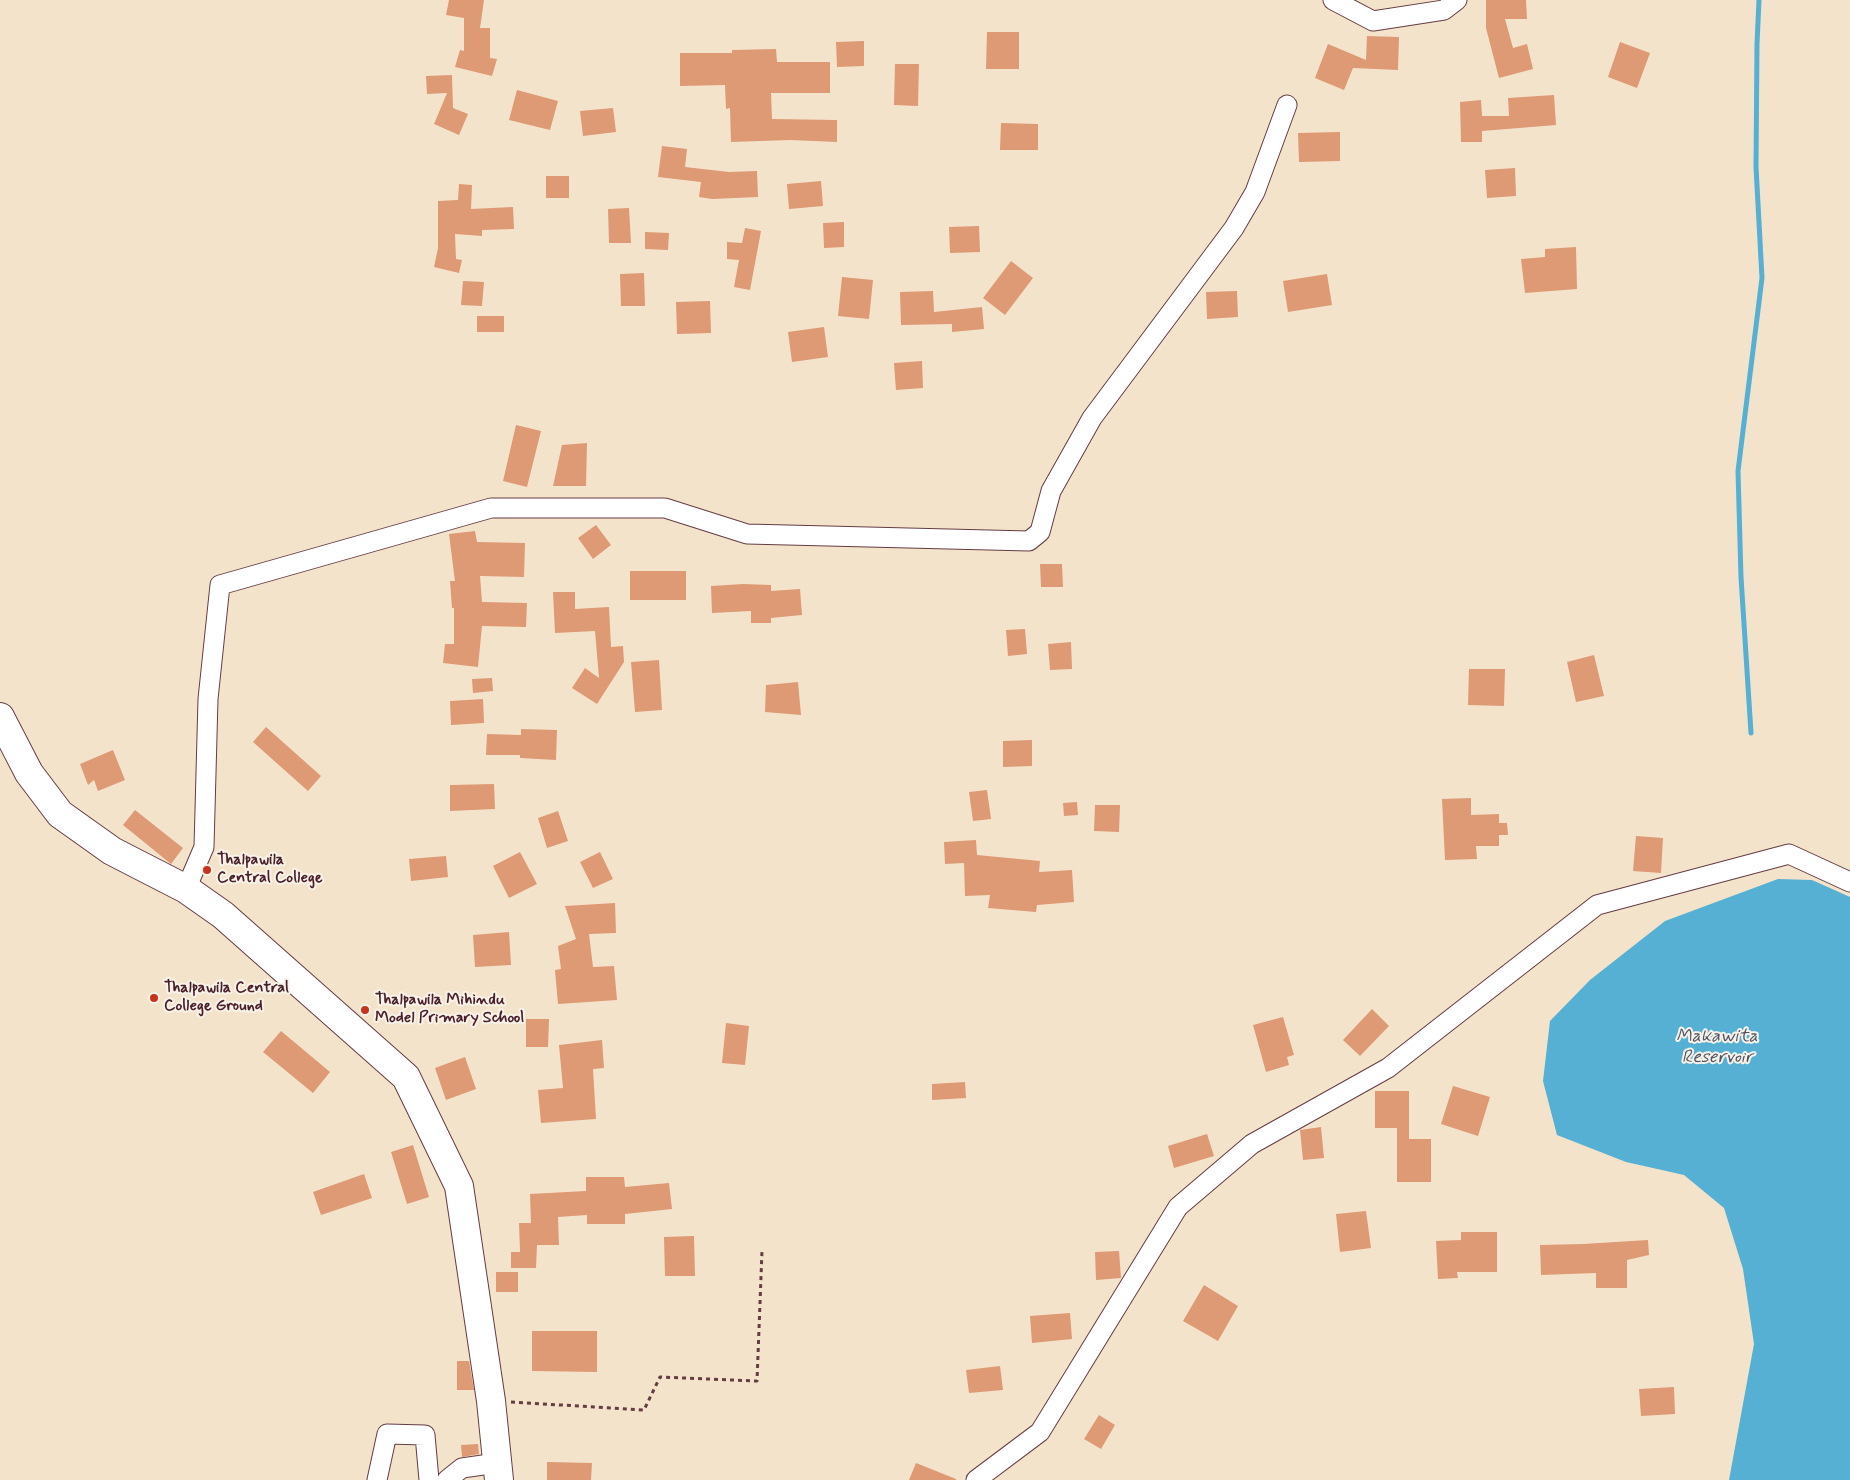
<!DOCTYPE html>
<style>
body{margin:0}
canvas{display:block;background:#f4e3cb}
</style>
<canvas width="1850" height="1480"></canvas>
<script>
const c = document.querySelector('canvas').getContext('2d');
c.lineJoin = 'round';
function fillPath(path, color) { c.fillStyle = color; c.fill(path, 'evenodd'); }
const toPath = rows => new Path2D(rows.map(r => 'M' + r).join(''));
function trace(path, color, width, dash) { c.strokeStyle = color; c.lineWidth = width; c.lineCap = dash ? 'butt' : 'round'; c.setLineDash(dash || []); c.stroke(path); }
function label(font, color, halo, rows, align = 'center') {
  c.font = font + ' Mynerve,sans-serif'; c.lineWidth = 4; c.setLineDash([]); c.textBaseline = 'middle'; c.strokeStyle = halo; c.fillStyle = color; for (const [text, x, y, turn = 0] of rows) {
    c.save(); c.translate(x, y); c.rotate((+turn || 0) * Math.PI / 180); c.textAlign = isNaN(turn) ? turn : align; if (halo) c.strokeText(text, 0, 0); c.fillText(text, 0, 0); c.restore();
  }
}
const water = toPath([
 [1778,879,1812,880,1850,897,1850,1480,1729,1480,1754,1344,1743,1269,1724,1208,1684,1175,1626,1162,1557,1135,1543,1081,1550,1021,1590,980,1665,921]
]);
const stream = toPath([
 [1751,733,1741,577,1738,471,1762,278,1756,167,1757,44,1759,0]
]);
const building = toPath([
 [449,0,484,0,480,28,490,28,490,58,497,59,492,76,455,67,460,50,464,51,464,18,446,15],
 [1486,0,1526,0,1527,19,1505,19,1513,48,1527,44,1533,69,1499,78,1486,28],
 [987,32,1019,32,1019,69,986,69],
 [1367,36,1399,37,1398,70,1353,68,1344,90,1315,78,1328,44,1366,60],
 [864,41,864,66,837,67,836,42],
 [1620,42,1650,53,1637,88,1608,77],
 [776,49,777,62,830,62,830,93,771,93,772,119,837,120,837,142,790,140,731,142,730,108,726,109,725,85,680,86,680,53,732,53,732,50],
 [895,64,919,64,918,106,894,105],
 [452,75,453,108,468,114,459,135,434,124,447,93,427,94,426,76],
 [517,90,558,101,550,130,509,120],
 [1554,95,1556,125,1482,131,1482,142,1461,142,1460,102,1481,100,1482,116,1509,116,1508,98],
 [613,108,616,132,583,136,580,111],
 [1001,123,1038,124,1038,150,1000,150],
 [1340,132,1340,161,1299,162,1298,133],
 [662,146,687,149,685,167,729,172,757,171,758,197,712,199,699,197,701,182,658,177],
 [1515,168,1516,196,1487,198,1485,170],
 [546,176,569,176,569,198,546,198],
 [821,181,823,206,789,209,787,184],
 [459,184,472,185,471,209,513,207,514,229,482,230,482,236,455,234,456,259,462,260,459,273,434,267,438,248,438,201,458,200],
 [629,208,631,243,609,243,608,209],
 [844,222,844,247,824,248,823,223],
 [979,226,980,252,950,253,949,227],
 [745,228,761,231,750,290,734,287,739,260,727,259,727,242,742,243],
 [645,232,669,233,668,250,645,249],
 [1576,247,1577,289,1525,293,1521,259,1545,257,1545,249],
 [1011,261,1033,278,1005,315,983,298],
 [644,273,645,306,621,306,620,274],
 [1327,274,1332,305,1288,312,1283,281],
 [842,277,873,280,869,319,838,316],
 [463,281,484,282,482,306,461,305],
 [933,291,934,312,982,307,984,329,952,332,952,324,901,325,900,292],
 [1237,291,1238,317,1207,319,1206,292],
 [710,301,711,333,677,334,676,302],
 [477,316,504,316,504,332,477,332],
 [824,327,828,357,792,362,788,332],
 [922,361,923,388,896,390,894,363],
 [516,425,541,431,527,487,503,481],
 [587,443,586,486,553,486,562,445],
 [596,525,611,545,593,559,578,538],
 [475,531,477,542,525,543,524,577,480,576,482,602,527,603,526,627,482,626,478,667,443,663,445,644,454,644,454,608,452,608,450,581,455,581,449,534],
 [1040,564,1062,564,1063,587,1041,587],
 [630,571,686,571,686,600,630,600],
 [743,584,771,585,771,591,800,589,802,615,771,618,771,623,751,623,751,611,712,613,711,586],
 [553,592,575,592,575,609,609,607,611,647,623,646,624,662,597,704,572,688,585,668,599,678,595,631,555,633],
 [1025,629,1027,654,1008,656,1006,630],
 [1071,642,1072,669,1050,670,1048,644],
 [1594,655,1604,696,1576,702,1567,662],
 [659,660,662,710,635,712,631,662],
 [1469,669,1505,669,1504,706,1468,705],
 [492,678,493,691,473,693,472,679],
 [798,682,801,715,765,712,766,685],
 [483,699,484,723,451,725,450,701],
 [266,727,321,776,308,791,253,742],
 [521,729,557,730,556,760,520,758,520,755,486,755,487,734,521,735],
 [1032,740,1032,766,1003,767,1003,741],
 [113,750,125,780,98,791,94,780,88,785,80,764],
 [494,784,495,809,450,811,450,785],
 [987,790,991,819,973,821,969,792],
 [1471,798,1471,815,1499,814,1499,823,1507,823,1508,835,1499,835,1499,846,1476,846,1477,859,1445,860,1442,799],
 [1077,802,1078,815,1064,816,1063,803],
 [1095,805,1120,805,1119,832,1094,831],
 [135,810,183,848,171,864,123,825],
 [558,811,568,841,547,848,538,818],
 [1636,836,1663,838,1661,873,1633,871],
 [976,840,977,855,1040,861,1039,872,1072,870,1074,902,1037,905,1036,912,988,908,990,895,965,896,964,863,945,864,944,842],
 [520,852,537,884,509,898,493,866],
 [600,852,613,879,593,888,580,862],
 [446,856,448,877,411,881,409,859],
 [615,903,616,933,589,934,593,967,614,966,617,1000,558,1004,555,970,561,969,558,946,576,939,565,906],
 [509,932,511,965,475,967,473,935],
 [1372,1009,1389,1026,1360,1056,1343,1040],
 [1283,1017,1294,1055,1287,1057,1289,1065,1266,1072,1253,1025],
 [526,1019,549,1019,548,1047,526,1047],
 [726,1023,749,1026,745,1065,722,1063],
 [281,1031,330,1072,313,1093,263,1052],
 [602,1040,604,1068,593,1069,596,1119,541,1123,538,1090,563,1088,559,1045],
 [465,1057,476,1089,446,1100,435,1068],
 [965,1082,966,1098,932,1100,932,1084],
 [1453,1086,1490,1097,1478,1136,1441,1124],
 [1375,1091,1409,1091,1409,1139,1431,1139,1431,1182,1397,1182,1397,1128,1375,1128],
 [1321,1127,1324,1158,1303,1160,1300,1130],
 [1207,1134,1214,1156,1174,1168,1168,1146],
 [413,1145,429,1197,407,1204,391,1152],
 [364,1174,372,1198,321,1215,313,1192],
 [586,1177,624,1177,625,1187,669,1183,672,1209,625,1214,625,1224,587,1224,587,1215,558,1217,559,1245,537,1245,536,1268,511,1268,511,1252,520,1252,519,1223,531,1223,530,1194,586,1191],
 [1366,1211,1371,1248,1340,1252,1336,1214],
 [1461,1232,1497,1232,1497,1272,1457,1272,1458,1278,1438,1279,1436,1241,1461,1240],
 [694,1236,695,1276,665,1276,664,1237],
 [1648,1240,1649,1255,1627,1260,1627,1288,1596,1288,1596,1273,1541,1275,1540,1245,1583,1244],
 [1119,1251,1121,1278,1096,1280,1095,1252],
 [496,1272,518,1272,518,1292,496,1292],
 [1204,1285,1238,1306,1218,1341,1183,1321],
 [1070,1313,1072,1339,1032,1343,1030,1316],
 [532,1331,597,1331,597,1372,532,1371],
 [457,1361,469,1361,474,1390,457,1390],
 [1000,1366,1003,1390,969,1393,966,1370],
 [1674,1387,1675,1414,1641,1416,1639,1389],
 [1099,1415,1115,1425,1101,1449,1084,1439],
 [478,1444,479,1454,462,1457,461,1445],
 [547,1462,592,1463,591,1480,547,1480],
 [916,1463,956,1479,956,1480,909,1480]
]);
const path = toPath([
 [511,1402,644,1410,660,1377,757,1381,762,1251]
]);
const minor = toPath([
 [1333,0,1373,21,1444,10,1457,0],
 [186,889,204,847,208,699,220,585,491,508,665,508,747,534,1029,541,1040,532,1051,491,1092,418,1234,228,1255,192,1287,105],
 [377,1480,387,1434,425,1435,429,1480],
 [447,1480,462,1468,497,1463],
 [976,1480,1040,1432,1178,1207,1252,1144,1388,1068,1597,905,1789,854,1850,882]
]);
const primary = toPath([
 [0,717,29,773,60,814,112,851,186,889,223,915,406,1077,459,1186,491,1401,499,1480]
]);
const markers = [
 [207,870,5,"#c8321e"],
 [154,998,5,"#c8321e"],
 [365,1010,5,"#c8321e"]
];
const poiNames = [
 ["Thalpawila",217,861],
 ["Central College",217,879],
 ["Thalpawila Central",164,989],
 ["College Ground",164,1007],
 ["Thalpawila Mihindu",375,1001],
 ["Model Primary School",375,1019]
];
const waterNames = [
 ["Makawita",1717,1037],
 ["Reservoir",1717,1058]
];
fillPath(water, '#55b0d3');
trace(stream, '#55b0d3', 5);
fillPath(building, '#de9975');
trace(minor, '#643c43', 21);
trace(primary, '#643c43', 30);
trace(path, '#643c43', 3, [4, 4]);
trace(minor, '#fff', 19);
trace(primary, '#fff', 28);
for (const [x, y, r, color] of markers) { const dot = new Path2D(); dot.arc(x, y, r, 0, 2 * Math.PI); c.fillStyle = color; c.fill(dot); trace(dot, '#f7f3e8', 2); }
label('bold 16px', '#4a1f2b', '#f7f3e8', poiNames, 'left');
label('italic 18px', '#4e5266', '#f7f3e8', waterNames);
</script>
